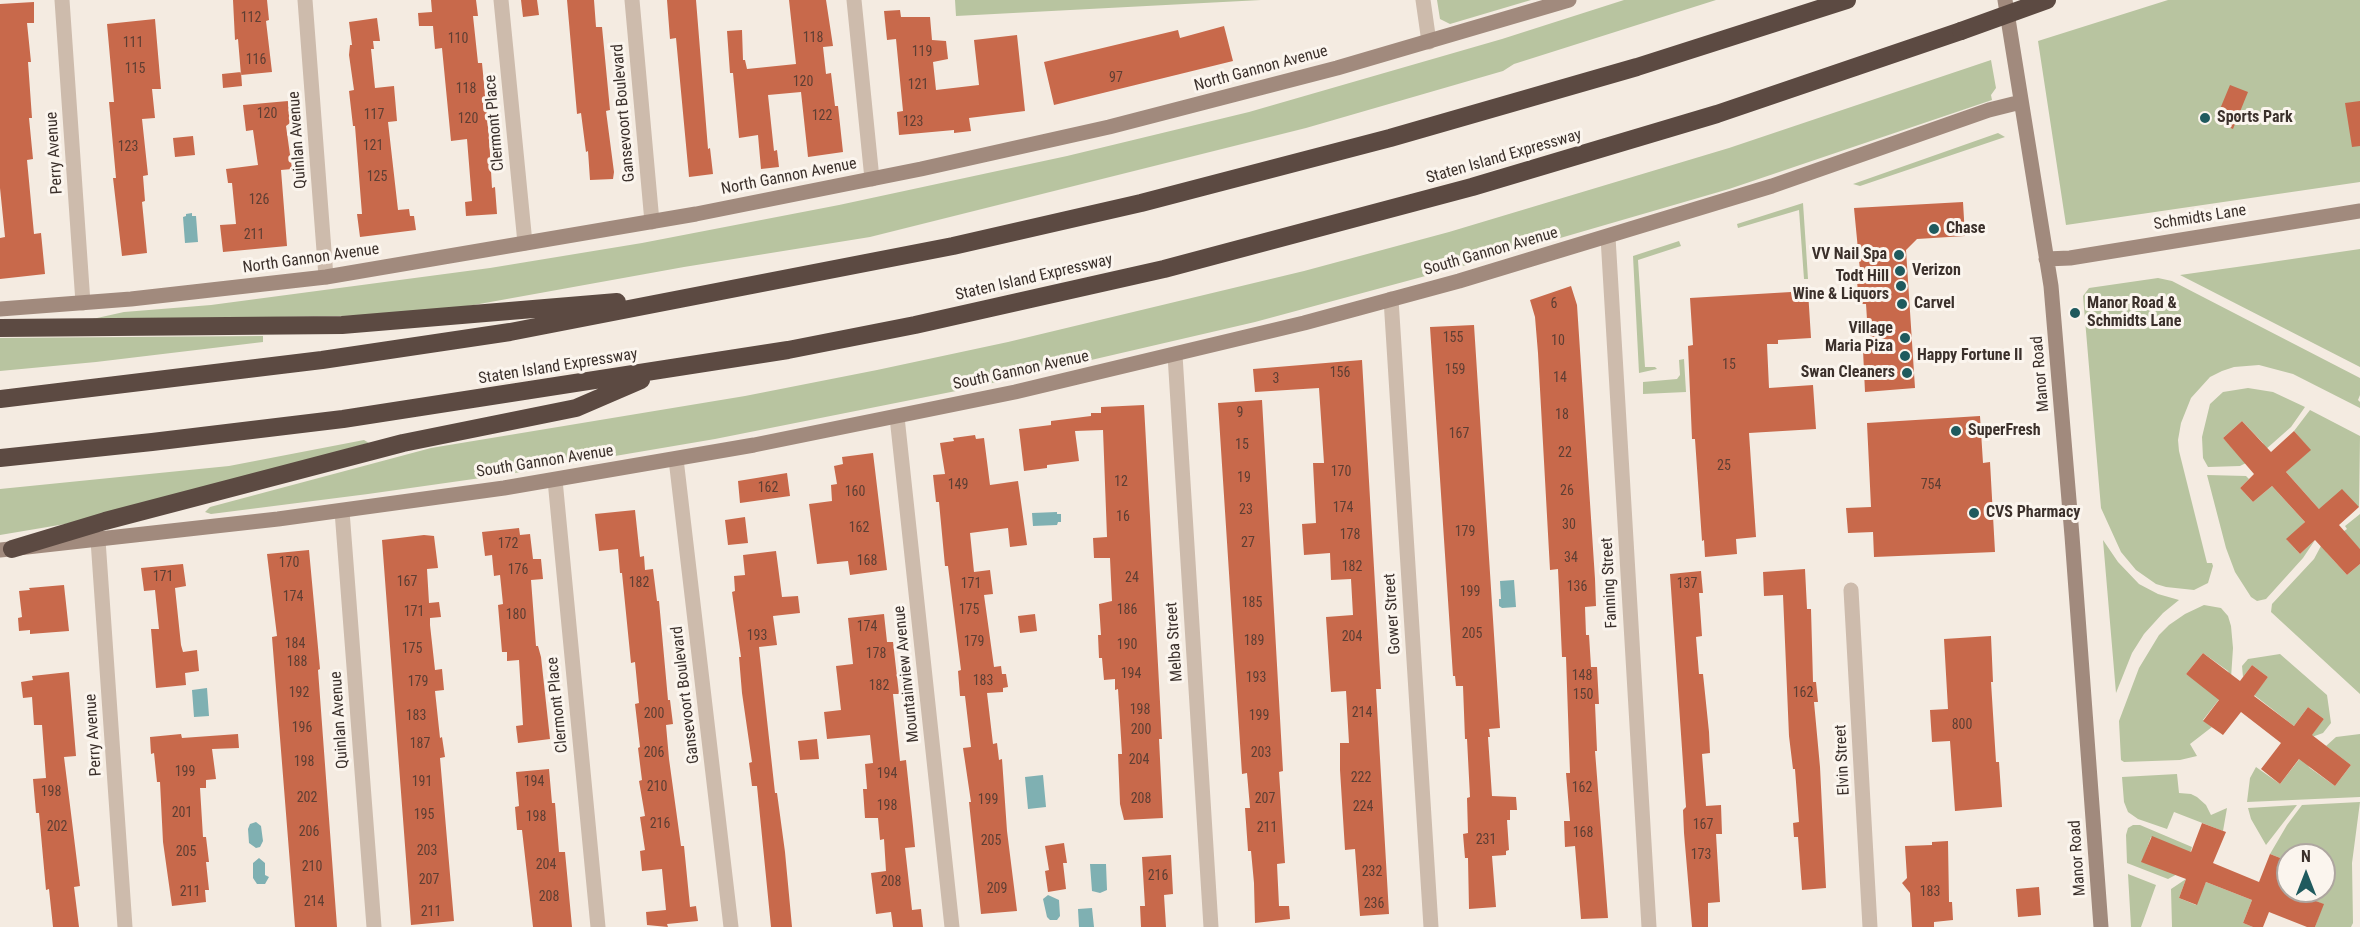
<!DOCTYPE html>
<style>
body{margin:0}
#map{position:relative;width:2360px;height:927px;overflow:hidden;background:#f4ebe1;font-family:"Roboto Condensed",sans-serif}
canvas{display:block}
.north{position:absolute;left:2276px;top:843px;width:60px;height:60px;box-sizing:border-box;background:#fbf5ee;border:2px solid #aea6a0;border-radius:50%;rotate:0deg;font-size:16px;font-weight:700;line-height:24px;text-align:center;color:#3b302b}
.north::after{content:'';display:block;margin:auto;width:21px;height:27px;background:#1f5a5e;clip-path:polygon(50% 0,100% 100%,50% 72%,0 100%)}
</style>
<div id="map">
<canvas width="2360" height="927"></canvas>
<div class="north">N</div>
</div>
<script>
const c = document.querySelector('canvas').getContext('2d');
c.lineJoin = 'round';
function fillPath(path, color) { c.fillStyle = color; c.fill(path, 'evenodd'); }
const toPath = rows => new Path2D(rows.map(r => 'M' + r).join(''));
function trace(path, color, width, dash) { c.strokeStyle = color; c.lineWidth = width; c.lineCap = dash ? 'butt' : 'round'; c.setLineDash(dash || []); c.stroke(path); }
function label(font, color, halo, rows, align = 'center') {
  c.font = font + ' "Roboto Condensed",sans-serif'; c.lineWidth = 6; c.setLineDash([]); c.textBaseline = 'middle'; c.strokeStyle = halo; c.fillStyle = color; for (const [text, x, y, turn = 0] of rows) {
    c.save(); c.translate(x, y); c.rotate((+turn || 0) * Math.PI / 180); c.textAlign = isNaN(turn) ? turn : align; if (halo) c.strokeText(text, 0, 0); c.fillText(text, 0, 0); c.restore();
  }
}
const green = toPath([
 [955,0,1261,0,956,16],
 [1437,0,1531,0,1450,24,1440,19],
 [1624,0,1716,0,1514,64,1503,71,1306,128,870,237,684,267,435,312,400,315,88,320,124,312,211,305,490,268,642,243,839,205,1067,156,1249,112,1502,39],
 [2168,0,2360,0,2360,182,2066,225,2038,41],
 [1991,60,1996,88,1991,95,1992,100,1729,189,1481,261,1255,322,966,389,715,439,509,474,368,494,211,514,205,512,210,507,431,448,745,396,877,370,1008,342,1304,271,1449,232,1729,148],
 [1998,133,2005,137,1860,186,1853,184],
 [1803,203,1806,248,1808,279,1804,279,1799,210,1738,228,1737,224],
 [1679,241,1681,246,1638,260,1645,367,1655,367,1657,369,1639,373,1633,256],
 [2360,249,2360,367,2180,275,2258,264],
 [2158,278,2172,281,2360,378,2360,395,2358,400,2360,402,2360,408,2293,374,2259,365,2234,367,2222,371,2210,377,2191,398,2181,423,2178,440,2179,451,2207,563,2212,563,2213,566,2208,583,2194,590,2166,587,2156,584,2136,570,2121,552,2101,508,2083,296,2089,288],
 [263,336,263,342,96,362,0,371,0,338],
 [1684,359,1686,392,1643,394,1643,382,1677,379,1680,375,1679,360],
 [2248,388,2273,392,2305,407,2291,427,2265,450,2263,443,2242,421,2223,438,2246,463,2240,466,2208,467,2203,458,2202,437,2210,404,2223,392],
 [2310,410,2360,436,2359,507,2319,509,2286,472,2310,450,2294,431],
 [364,440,369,443,83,521,0,535,0,489,229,466],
 [2207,475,2246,476,2249,479,2240,488,2253,502,2272,486,2305,522,2287,540,2300,554,2315,540,2303,558,2266,599,2257,601,2251,597,2235,572,2226,548],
 [2360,514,2360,549,2341,533,2347,529,2345,526],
 [2103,540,2118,562,2139,584,2158,594,2179,600,2163,613,2144,634,2132,653,2116,693],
 [2322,544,2327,553,2347,575,2360,564,2360,694,2271,612,2272,604,2314,559],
 [2204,605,2221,608,2228,616,2231,626,2233,648,2231,678,2228,671,2203,653,2186,674,2221,697,2203,720,2212,727,2190,744,2197,756,2180,760,2124,762,2121,760,2119,721,2139,668,2159,635,2169,625,2185,614],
 [2280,654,2327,695,2331,723,2323,733,2309,738,2324,719,2308,707,2294,726,2254,695,2268,677,2252,665,2243,677,2242,666,2248,659],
 [2360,734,2360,797,2247,802,2250,778,2256,767,2280,784,2301,757,2310,768,2335,786,2351,765,2326,746,2336,737],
 [2177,774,2179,793,2191,794,2197,797,2206,805,2211,815,2227,808,2223,831,2174,812,2167,829,2138,819,2128,812,2124,802,2122,777],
 [2360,802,2352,863,2353,923,2351,927,2315,927,2323,904,2295,893,2294,895,2288,891,2324,891,2324,855,2288,855,2288,861,2270,854,2287,825,2302,805],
 [2297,805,2266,845,2251,819,2248,808],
 [2133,825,2140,825,2192,847,2190,854,2151,837,2142,862,2181,872,2168,879,2127,863,2126,835,2128,828],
 [2128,874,2156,885,2141,927,2131,927],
 [2186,879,2179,898,2196,905,2206,882,2252,900,2243,923,2253,927,2172,927,2171,889]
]);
const water = toPath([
 [192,213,192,216,196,216,198,242,185,243,183,217,186,216,186,214],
 [1057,512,1057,514,1061,514,1061,522,1058,522,1057,525,1033,526,1032,513],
 [1514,580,1516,607,1502,608,1499,606,1499,599,1501,599,1500,581],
 [207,688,209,716,194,717,192,690],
 [1043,775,1046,807,1028,809,1025,777],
 [256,822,261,826,263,841,260,847,256,848,249,843,248,829,250,824],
 [259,858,265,863,265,875,269,877,265,884,257,884,253,878,253,863],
 [1090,864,1106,864,1107,890,1100,893,1092,891],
 [1048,895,1059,900,1060,916,1057,920,1050,920,1047,917,1043,899],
 [1092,908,1094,927,1079,927,1078,909]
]);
const building = toPath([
 [233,0,267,0,269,20,266,21,272,72,241,75,238,39,235,40],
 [431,0,476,0,478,16,473,16,478,63,482,63,489,137,492,188,495,187,497,214,466,216,465,202,472,201,467,139,451,141,442,48,435,49,433,26,419,26,418,13,432,12],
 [521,0,537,0,539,15,523,17],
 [567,0,594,0,596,27,602,27,610,110,606,111,614,172,613,179,590,180,588,151,586,152,581,113,577,114],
 [667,0,696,0,708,149,710,148,713,174,689,177,676,38,670,39],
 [789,0,826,0,833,46,823,47,826,74,831,73,835,106,838,106,843,152,808,157,801,92,768,95,774,151,777,150,779,167,761,169,758,135,739,138,733,73,730,73,727,31,742,30,743,60,745,60,747,69,796,64],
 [34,2,34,23,27,23,31,62,28,62,32,118,29,118,33,159,27,160,34,234,41,233,45,274,0,279,0,238,5,237,0,188,0,4],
 [900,10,901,17,930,17,932,40,946,41,948,59,933,62,936,90,979,85,974,40,1017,35,1025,111,969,118,971,131,954,133,954,130,899,135,897,112,903,111,896,39,887,40,884,11],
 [377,18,380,41,373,41,374,49,371,49,375,88,394,86,397,121,388,122,398,210,409,209,410,216,414,216,416,230,360,237,357,214,362,214,355,126,353,126,349,91,354,90,349,55,350,45,352,45,349,22],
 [155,19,161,89,152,89,155,118,142,119,148,175,143,176,145,201,142,202,147,253,122,256,113,178,116,178,109,102,114,102,107,24],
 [1224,26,1233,61,1054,105,1044,62,1178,30,1180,38],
 [241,72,242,86,223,88,222,74],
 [2230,85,2248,92,2233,129,2215,121],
 [288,101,290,123,286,126,292,169,281,170,287,246,223,252,220,225,236,224,232,183,228,183,226,169,258,165,253,130,246,131,243,105],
 [2360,101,2360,146,2352,147,2345,103],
 [193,136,195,155,175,157,173,138],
 [1963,202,1965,236,1917,239,1906,250,1915,388,1865,392,1863,350,1869,350,1866,304,1859,304,1857,281,1861,281,1854,208],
 [1571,286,1577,305,1595,579,1596,606,1585,607,1586,635,1589,635,1591,667,1597,667,1599,704,1595,704,1597,751,1595,751,1608,918,1581,919,1575,846,1565,847,1564,821,1570,821,1566,773,1570,773,1566,657,1562,657,1558,569,1550,570,1538,353,1535,317,1530,300],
 [1808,291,1811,338,1778,340,1778,344,1767,344,1769,388,1813,385,1816,429,1749,433,1756,537,1736,539,1737,554,1705,557,1704,540,1702,541,1695,439,1692,439,1688,346,1693,345,1690,298],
 [1474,325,1500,728,1489,729,1490,737,1488,737,1492,796,1516,797,1517,810,1510,810,1510,820,1507,820,1509,850,1506,851,1506,855,1492,856,1496,907,1469,909,1468,858,1465,858,1463,834,1468,833,1467,798,1470,797,1467,739,1465,739,1463,686,1456,686,1455,676,1453,676,1430,327],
 [1362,360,1381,689,1376,689,1389,914,1360,916,1355,849,1345,850,1340,770,1340,743,1349,743,1346,691,1331,692,1326,617,1353,615,1351,579,1331,580,1330,553,1304,555,1302,524,1316,523,1313,463,1324,463,1319,388,1255,392,1253,369],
 [1262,400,1283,771,1279,772,1285,863,1277,864,1279,906,1289,906,1290,919,1255,923,1254,883,1251,851,1248,851,1245,808,1250,808,1247,773,1242,774,1218,403],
 [1144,405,1162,739,1159,739,1163,818,1124,820,1120,804,1118,754,1122,754,1118,689,1115,690,1115,679,1104,680,1102,658,1099,658,1098,635,1101,635,1099,604,1112,601,1110,558,1094,558,1093,538,1107,537,1103,430,1075,431,1079,461,1047,465,1047,468,1024,471,1019,429,1051,425,1051,421,1091,416,1091,413,1101,413,1101,407],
 [1980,416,1983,463,1990,462,1995,552,1874,557,1873,532,1848,533,1846,508,1871,507,1867,423],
 [2242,421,2271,452,2294,431,2311,450,2286,472,2319,509,2342,489,2359,507,2339,525,2360,549,2360,564,2347,575,2315,540,2300,554,2286,539,2305,522,2272,486,2253,502,2240,488,2254,474,2223,438],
 [975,435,976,439,984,438,990,485,1018,481,1027,545,1010,547,1008,528,970,533,974,572,990,570,993,594,984,595,994,667,1001,666,1002,674,1006,674,1008,687,1003,688,1003,692,987,693,993,744,997,743,999,760,1002,759,1007,831,1017,911,981,914,969,802,971,802,963,748,971,747,965,696,960,696,958,671,961,670,948,566,945,566,939,502,936,502,933,475,945,474,940,443,954,441,953,438],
 [873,453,887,570,850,575,848,561,817,564,809,504,832,501,831,485,837,484,834,466,843,464,842,457],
 [787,473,790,496,740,503,738,481],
 [635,510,640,557,644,556,645,570,653,569,657,601,659,601,668,700,670,700,673,724,666,725,669,759,681,846,684,846,690,907,696,906,698,921,667,924,668,927,647,925,646,912,666,910,662,869,642,871,640,851,645,850,640,817,645,816,639,781,642,780,638,748,640,747,635,704,639,703,635,662,631,663,622,573,620,573,618,549,599,551,595,514],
 [745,517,748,543,728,545,725,520],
 [519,528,520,535,530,534,533,559,541,559,543,579,531,580,536,646,538,646,541,657,550,739,518,743,516,726,523,725,519,660,507,661,507,652,502,652,498,605,503,604,500,575,494,576,492,555,485,556,482,532],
 [424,535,434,536,438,568,427,569,429,603,439,602,441,617,430,618,430,625,435,670,442,669,444,690,435,691,440,738,442,737,445,757,440,758,454,921,411,925,382,540],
 [309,550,320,669,318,670,337,927,295,927,272,637,277,636,267,554],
 [776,551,782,597,798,596,800,613,773,616,777,645,759,647,775,793,777,793,785,852,792,927,771,927,757,786,752,786,749,763,752,762,742,693,739,657,741,657,732,592,735,591,734,576,745,575,743,555],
 [183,564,186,586,175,588,181,645,183,652,197,650,199,671,185,673,186,685,156,688,151,629,159,629,155,590,144,591,141,568],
 [1805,569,1807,609,1811,609,1813,682,1816,682,1818,702,1814,702,1820,767,1826,888,1802,890,1798,837,1794,837,1793,823,1799,822,1795,769,1793,769,1789,736,1783,595,1764,596,1763,572],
 [1701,571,1703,593,1699,593,1702,636,1696,637,1699,674,1703,674,1709,732,1710,753,1702,754,1706,806,1721,805,1722,834,1716,834,1720,902,1708,903,1708,927,1692,927,1684,833,1683,810,1686,807,1670,574],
 [64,585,69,631,30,634,30,630,19,631,18,618,22,617,19,591,30,590,29,588],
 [884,614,887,642,893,642,899,694,893,694,900,761,906,760,913,826,915,847,905,848,912,910,921,909,923,927,893,927,891,912,876,914,871,873,886,871,884,839,880,840,878,818,865,818,863,789,867,789,865,764,873,763,870,735,827,739,824,712,841,710,836,666,853,664,848,618],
 [1035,614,1037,631,1020,633,1018,616],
 [1991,636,1993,682,1991,682,1996,762,1999,762,2002,807,1955,811,1950,741,1932,742,1930,710,1948,709,1944,639],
 [2203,653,2240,681,2252,665,2268,677,2254,696,2294,726,2308,707,2324,719,2312,735,2351,765,2335,786,2299,759,2280,784,2261,769,2281,743,2241,712,2223,735,2203,721,2219,700,2186,674],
 [69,672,76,756,64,757,80,886,74,887,79,927,53,927,49,889,46,890,39,813,36,813,33,779,46,778,42,725,34,725,32,697,23,698,21,682,33,680,32,676],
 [181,734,182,738,238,734,239,748,212,749,216,779,206,780,206,788,200,788,203,837,206,837,209,862,206,862,209,890,205,890,206,902,172,906,163,842,160,782,157,782,154,753,151,754,150,737],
 [817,739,819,759,800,760,798,741],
 [549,769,552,803,555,803,559,852,565,852,572,927,533,927,522,830,517,830,515,807,519,806,516,772],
 [2202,823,2226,832,2213,863,2259,882,2270,854,2288,861,2288,891,2324,904,2315,927,2307,927,2269,912,2263,927,2253,927,2243,923,2252,900,2206,882,2197,905,2179,898,2186,879,2141,862,2152,836,2191,852],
 [1948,841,1949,902,1952,902,1953,920,1934,922,1934,927,1912,927,1910,893,1902,883,1907,878,1905,846,1932,845,1932,842],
 [1064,843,1067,863,1063,863,1066,889,1048,892,1045,871,1049,870,1045,846],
 [1171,855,1173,894,1164,895,1166,927,1141,927,1140,906,1145,906,1142,857],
 [2039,887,2041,915,2018,917,2016,889]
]);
const street = toPath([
 [62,0,83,303],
 [305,0,326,277],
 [501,0,525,243],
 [632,0,652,222],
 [854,0,872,179],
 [1423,0,1429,42],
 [1608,237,1649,927],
 [1391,299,1431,927],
 [1175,355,1211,927],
 [897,417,952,927],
 [676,459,731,927],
 [555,480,598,927],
 [342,511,374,927],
 [98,540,125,927],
 [1851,590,1870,927]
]);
const secondary = toPath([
 [2005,0,2051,286,2072,536,2101,927],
 [2046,259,2070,258,2360,211],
 [0,309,131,299,326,277,696,214,921,169,1109,127,1337,68,1569,0],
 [0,550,278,519,504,488,754,445,1015,392,1304,323,1459,281,1772,186,1989,110,2021,102]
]);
const highway = toPath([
 [0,328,342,325,617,302],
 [0,399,322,360,510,332,953,246,1141,203,1390,138,1637,67,1847,0],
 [0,458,152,442,343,419,788,350,915,325,1164,269,1472,187,1717,114,1961,31],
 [12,549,105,521,403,443,576,408,641,380]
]);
const highwayBridge = toPath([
 [1961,31,2047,0]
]);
const markers = [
 [2205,118,6,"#1f5a5e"],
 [1934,229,6,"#1f5a5e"],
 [1899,255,6,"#1f5a5e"],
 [1900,271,6,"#1f5a5e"],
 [1901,286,6,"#1f5a5e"],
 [1902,304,6,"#1f5a5e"],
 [2075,313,6,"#1f5a5e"],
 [1905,338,6,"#1f5a5e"],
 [1905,356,6,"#1f5a5e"],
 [1907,373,6,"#1f5a5e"],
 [1956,431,6,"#1f5a5e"],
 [1974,513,6,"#1f5a5e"]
];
const numberNames = [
 ["112",251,18],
 ["118",813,38],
 ["110",458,39],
 ["111",133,43],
 ["119",922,52],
 ["116",256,60],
 ["115",135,69],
 ["97",1116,78],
 ["120",803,82],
 ["121",918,85],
 ["118",466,89],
 ["120",267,114],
 ["117",374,115],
 ["122",822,116],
 ["120",468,119],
 ["123",913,122],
 ["121",373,146],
 ["123",128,147],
 ["125",377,177],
 ["126",259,200],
 ["211",254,235],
 ["6",1554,304],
 ["155",1453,338],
 ["10",1558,341],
 ["15",1729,365],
 ["159",1455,370],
 ["156",1340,373],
 ["14",1560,378],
 ["3",1276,379],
 ["9",1240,413],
 ["18",1562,415],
 ["167",1459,434],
 ["15",1242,445],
 ["22",1565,453],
 ["25",1724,466],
 ["170",1341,472],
 ["19",1244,478],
 ["12",1121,482],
 ["149",958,485],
 ["754",1931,485],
 ["162",768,488],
 ["26",1567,491],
 ["160",855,492],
 ["174",1343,508],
 ["23",1246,510],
 ["16",1123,517],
 ["30",1569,525],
 ["162",859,528],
 ["179",1465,532],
 ["178",1350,535],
 ["27",1248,543],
 ["172",508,544],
 ["34",1571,558],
 ["168",867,561],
 ["170",289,563],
 ["182",1352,567],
 ["176",518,570],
 ["171",163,577],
 ["24",1132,578],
 ["167",407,582],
 ["182",639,583],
 ["171",971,584],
 ["137",1687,584],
 ["136",1577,587],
 ["199",1470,592],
 ["174",293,597],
 ["185",1252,603],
 ["175",969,610],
 ["186",1127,610],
 ["171",414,612],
 ["180",516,615],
 ["174",867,627],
 ["205",1472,634],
 ["193",757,636],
 ["204",1352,637],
 ["189",1254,641],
 ["179",974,642],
 ["184",295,644],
 ["190",1127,645],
 ["175",412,649],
 ["178",876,654],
 ["188",297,662],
 ["194",1131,674],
 ["148",1582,676],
 ["193",1256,678],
 ["183",983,681],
 ["179",418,682],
 ["182",879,686],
 ["192",299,693],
 ["162",1803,693],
 ["150",1583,695],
 ["198",1140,710],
 ["214",1362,713],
 ["200",654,714],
 ["183",416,716],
 ["199",1259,716],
 ["800",1962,725],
 ["196",302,728],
 ["200",1141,730],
 ["187",420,744],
 ["206",654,753],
 ["203",1261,753],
 ["204",1139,760],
 ["198",304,762],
 ["199",185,772],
 ["194",887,774],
 ["222",1361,778],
 ["191",422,782],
 ["194",534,782],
 ["210",657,787],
 ["162",1582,788],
 ["198",51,792],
 ["202",307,798],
 ["208",1141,799],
 ["207",1265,799],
 ["199",988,800],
 ["198",887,806],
 ["224",1363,807],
 ["201",182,813],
 ["195",424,815],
 ["198",536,817],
 ["216",660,824],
 ["167",1703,825],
 ["202",57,827],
 ["211",1267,828],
 ["206",309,832],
 ["168",1583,833],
 ["231",1486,840],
 ["205",991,841],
 ["203",427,851],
 ["205",186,852],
 ["173",1701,855],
 ["204",546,865],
 ["210",312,867],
 ["232",1372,872],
 ["216",1158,876],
 ["207",429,880],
 ["208",891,882],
 ["209",997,889],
 ["211",190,892],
 ["183",1930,892],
 ["208",549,897],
 ["214",314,902],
 ["236",1374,904],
 ["211",431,912]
];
const streetNames = [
 ["North Gannon Avenue",1261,69,-15],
 ["Gansevoort Boulevard",624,113,-95],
 ["Clermont Place",495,123,-95],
 ["Quinlan Avenue",298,140,-94],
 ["Perry Avenue",55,153,-94],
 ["Staten Island Expressway",1504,157,-16],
 ["North Gannon Avenue",789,177,-11],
 ["Schmidts Lane",2200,218,-9],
 ["South Gannon Avenue",1491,252,-16],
 ["North Gannon Avenue",311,259,-8],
 ["Staten Island Expressway",1034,278,-13],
 ["Staten Island Expressway",558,367,-9],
 ["South Gannon Avenue",1021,371,-12],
 ["Manor Road",2041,374,-95],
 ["South Gannon Avenue",545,462,-9],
 ["Fanning Street",1610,583,-93],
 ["Gower Street",1393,614,-94],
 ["Melba Street",1175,642,-94],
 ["Mountainview Avenue",907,674,-96],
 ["Gansevoort Boulevard",686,695,-97],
 ["Clermont Place",558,705,-96],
 ["Quinlan Avenue",340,720,-94],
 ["Perry Avenue",94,735,-94],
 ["Elvin Street",1843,760,-93],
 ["Manor Road",2078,858,-94]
];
const poiNames = [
 ["Sports Park",2217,118],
 ["Chase",1946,229],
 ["VV Nail Spa",1887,255,"right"],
 ["Verizon",1912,271],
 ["Todt Hill",1889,277,"right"],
 ["Wine & Liquors",1889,295,"right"],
 ["Carvel",1914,304],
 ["Manor Road &",2087,304],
 ["Schmidts Lane",2087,322],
 ["Village",1893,329,"right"],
 ["Maria Piza",1893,347,"right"],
 ["Happy Fortune II",1917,356],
 ["Swan Cleaners",1895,373,"right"],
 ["SuperFresh",1968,431],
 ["CVS Pharmacy",1986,513]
];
fillPath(green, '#b8c4a0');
fillPath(water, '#7fb0b2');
fillPath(building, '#c8694b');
trace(street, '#cdbbac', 15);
trace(secondary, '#a18a7d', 15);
trace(highway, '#5c4a42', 18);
trace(highwayBridge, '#5c4a42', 18);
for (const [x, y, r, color] of markers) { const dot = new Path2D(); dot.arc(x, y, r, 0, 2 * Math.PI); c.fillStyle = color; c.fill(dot); trace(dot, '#fbf5ee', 2); }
label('14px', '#5e3e33', null, numberNames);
label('16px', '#3b302b', '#fbf5ee', streetNames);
label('bold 16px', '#3b302b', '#fbf5ee', poiNames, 'left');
</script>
